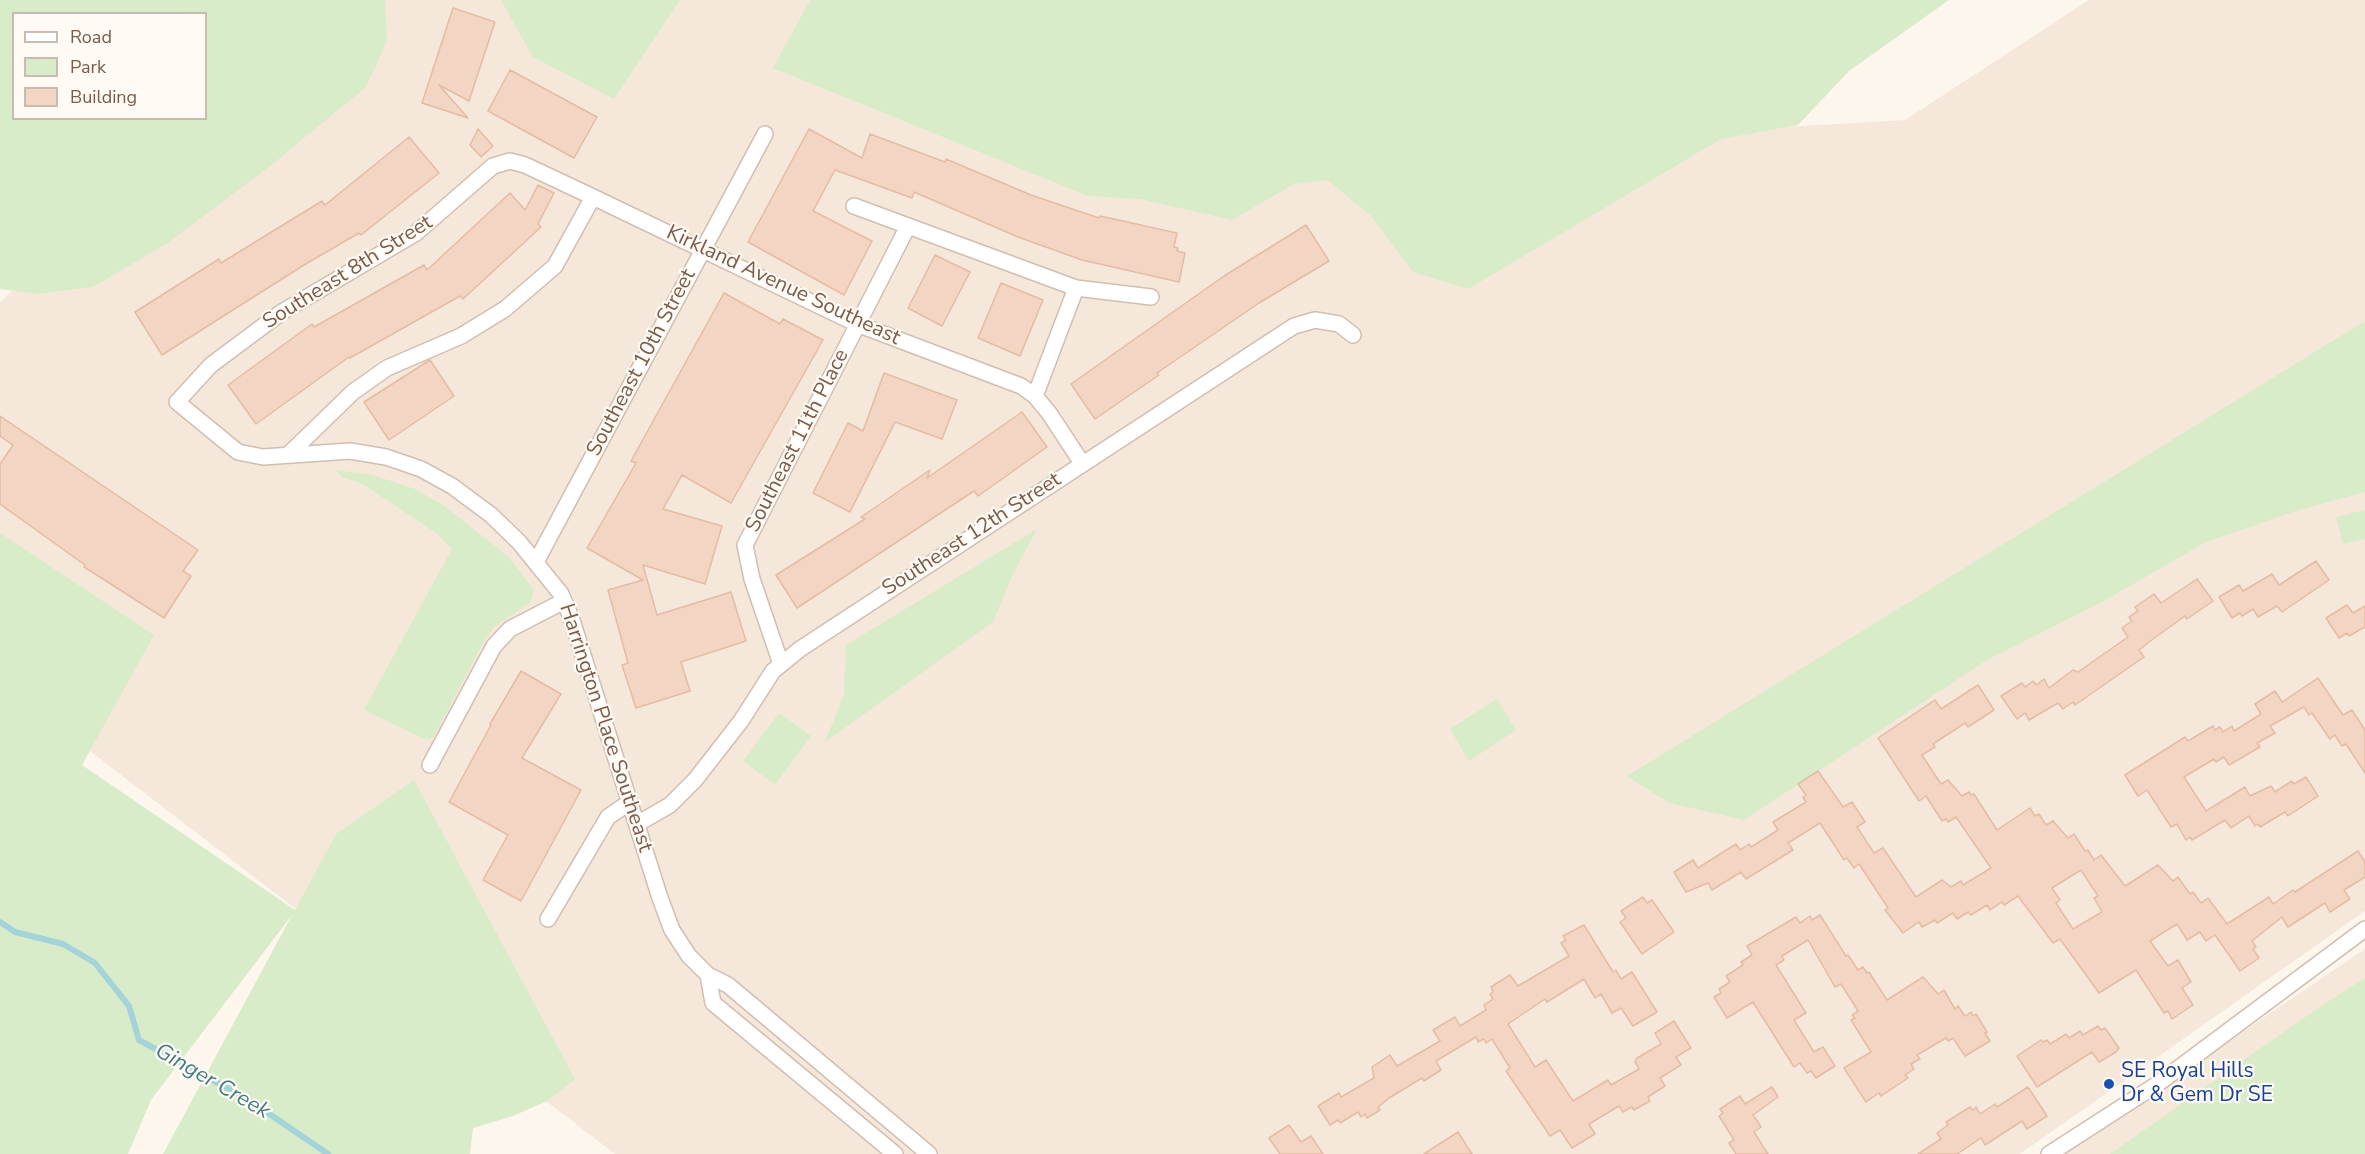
<!DOCTYPE html>
<style>
body{margin:0}
#map{position:relative;width:2365px;height:1154px;overflow:hidden;background:#fdf6ec;font-family:"Nunito Sans",sans-serif}
canvas{display:block}
.legend{position:absolute;left:12px;top:12px;width:195px;height:108px;box-sizing:border-box;background:#fffaf3;border:2px solid #cabbb1;margin:0;padding:8px 10px;list-style:none;font-size:18px;color:#7a5c4d}
.legend li{display:flex;align-items:center;gap:12px;height:30px}
.legend b{width:30px;border:2px solid #cabbb1}
</style>
<div id="map">
<canvas width="2365" height="1154"></canvas>
<ul class="legend">
<li><b style="height:8px;background:#fff"></b>Road</li>
<li><b style="height:16px;background:#d8ecc9"></b>Park</li>
<li><b style="height:16px;background:#f3d5c3"></b>Building</li>
</ul>
</div>
<script>
const c = document.querySelector('canvas').getContext('2d');
c.lineJoin = 'round';
function fillPath(path, color) { c.fillStyle = color; c.fill(path, 'evenodd'); }
const toPath = rows => new Path2D(rows.map(r => 'M' + r).join(''));
function trace(path, color, width, dash) { c.strokeStyle = color; c.lineWidth = width; c.lineCap = dash ? 'butt' : 'round'; c.setLineDash(dash || []); c.stroke(path); }
function label(font, color, halo, rows, align = 'center') {
  c.font = font + ' "Nunito Sans",sans-serif'; c.lineWidth = 4.5; c.setLineDash([]); c.textBaseline = 'middle'; c.strokeStyle = halo; c.fillStyle = color; for (const [text, x, y, turn = 0] of rows) {
    c.save(); c.translate(x, y); c.rotate((+turn || 0) * Math.PI / 180); c.textAlign = isNaN(turn) ? turn : align; if (halo) c.strokeText(text, 0, 0); c.fillText(text, 0, 0); c.restore();
  }
}
const residential = toPath([
 [335,0,909,0,1461,146,1905,120,2089,0,2365,0,2365,911,2020,1154,615,1154,0,682,0,302],
 [2365,949,2365,1154,2056,1154,2173,1079]
]);
const green = toPath([
 [0,0,385,0,387,41,366,87,270,166,166,244,93,287,37,294,0,289],
 [14,14,206,14,206,118,14,118],
 [501,0,680,0,614,99,533,57],
 [810,0,1949,0,1849,71,1798,125,1721,139,1468,289,1413,272,1371,216,1328,180,1294,184,1232,220,1140,199,1088,196,773,68],
 [2365,321,2365,492,2299,510,2206,542,2104,601,1987,660,1744,820,1669,803,1627,776],
 [336,470,373,475,415,489,443,505,509,557,534,590,531,602,495,626,483,643,433,738,424,739,364,710,452,549,436,533,361,483,343,478],
 [2365,510,2365,539,2343,544,2336,517],
 [1037,529,1012,576,993,622,825,742,844,694,846,645],
 [0,533,154,635,82,765,295,910,336,834,414,780,575,1079,547,1101,513,1116,473,1128,470,1154,163,1154,292,915,151,1100,128,1154,0,1154],
 [1497,699,1516,730,1469,761,1450,729],
 [779,713,811,736,775,785,743,761],
 [2365,978,2365,1154,2110,1154,2321,1006]
]);
const stream = toPath([
 [0,922,15,932,63,944,95,963,129,1006,139,1040,249,1100,328,1154]
]);
const building = toPath([
 [453,8,495,22,469,101,439,85,468,118,422,103,453,8],
 [510,70,597,117,574,158,488,111,510,70],
 [478,129,493,146,481,157,470,145,478,129],
 [809,129,862,158,870,134,945,162,946,159,1031,195,1099,218,1100,216,1177,233,1174,247,1178,248,1177,251,1185,253,1179,282,1082,260,1018,237,914,192,912,198,835,170,813,211,872,241,844,295,748,242,809,129],
 [409,137,439,173,361,235,359,233,304,265,162,355,135,312,219,259,221,263,322,201,325,205,409,137],
 [538,185,554,193,538,224,541,227,463,299,460,296,350,358,349,357,256,424,228,385,312,324,314,327,424,265,427,270,510,193,525,210,538,185],
 [1306,225,1329,261,1259,303,1157,373,1159,375,1095,419,1071,384,1224,276,1306,225],
 [935,255,970,272,942,326,908,308,935,255],
 [1001,283,1043,300,1020,356,978,338,1001,283],
 [724,293,780,324,783,319,823,340,731,503,682,475,663,509,722,526,705,584,643,565,657,615,731,592,746,641,681,662,690,691,636,708,622,665,628,663,608,590,643,580,587,548,636,463,631,461,724,293],
 [430,360,454,396,389,440,364,402,430,360],
 [884,373,957,400,942,439,895,422,850,512,813,493,848,423,863,431,884,373],
 [1022,412,1047,447,978,496,974,491,797,608,776,575,865,519,861,517,930,470,927,478,1022,412],
 [0,416,198,550,183,571,191,576,164,618,84,567,85,565,0,504,0,464,13,445,0,436,0,416],
 [2316,561,2329,580,2282,612,2277,606,2258,617,2253,609,2242,616,2240,613,2232,618,2219,597,2239,585,2243,591,2272,574,2279,585,2316,561],
 [2197,579,2213,601,2187,619,2185,616,2149,642,2139,650,2144,657,2075,705,2073,702,2063,709,2058,703,2029,720,2025,713,2017,719,2001,696,2022,683,2025,687,2033,681,2036,685,2044,679,2049,688,2073,670,2078,672,2128,637,2122,628,2132,621,2129,617,2138,611,2135,607,2154,594,2161,603,2197,579],
 [2347,605,2353,613,2365,606,2365,627,2349,636,2347,633,2339,638,2326,618,2347,605],
 [521,671,561,694,522,758,581,790,521,901,483,880,508,835,449,802,491,725,490,724,521,671],
 [2318,678,2343,715,2352,710,2365,730,2365,773,2346,744,2342,746,2335,735,2330,739,2312,713,2309,715,2304,707,2270,726,2275,733,2257,743,2260,747,2229,765,2224,757,2216,762,2214,759,2184,777,2206,811,2245,787,2250,796,2271,786,2275,792,2292,781,2294,784,2306,777,2318,796,2288,816,2285,812,2260,827,2258,824,2255,826,2249,816,2231,828,2225,820,2192,840,2190,837,2186,840,2177,824,2171,827,2169,824,2147,790,2138,796,2125,775,2185,737,2188,741,2213,726,2215,730,2220,727,2223,732,2232,726,2234,731,2261,714,2255,704,2275,691,2282,702,2318,678],
 [1978,685,1994,710,1968,727,1965,723,1933,744,1935,747,1922,755,1941,784,1948,780,1962,796,1969,792,1971,795,1974,794,1997,830,2030,808,2035,816,2039,814,2046,825,2053,821,2068,838,2074,834,2085,851,2088,850,2094,860,2101,855,2125,886,2158,865,2173,881,2178,877,2190,894,2193,892,2201,903,2208,898,2227,924,2269,897,2273,904,2293,890,2295,892,2358,851,2365,862,2365,877,2344,890,2350,899,2330,912,2325,903,2288,927,2282,917,2252,941,2256,947,2253,949,2259,958,2240,971,2215,935,2206,941,2200,932,2187,940,2177,924,2150,941,2168,966,2178,960,2191,982,2182,988,2193,1005,2172,1019,2168,1011,2164,1013,2136,970,2099,993,2060,939,2053,943,2018,896,2004,905,2002,902,1990,910,1987,905,1971,915,1968,912,1957,919,1953,913,1937,923,1935,920,1922,927,1919,922,1903,933,1885,910,1888,908,1859,864,1854,868,1847,858,1844,860,1820,823,1788,843,1793,850,1746,879,1741,872,1712,890,1708,883,1686,892,1674,872,1693,860,1698,868,1736,844,1740,850,1749,844,1751,847,1778,830,1773,822,1806,802,1803,797,1806,795,1798,784,1818,771,1843,807,1852,802,1865,822,1857,827,1874,853,1883,848,1916,897,1942,880,1951,887,1961,881,1963,885,1991,868,1956,817,1948,822,1946,819,1942,821,1926,796,1919,801,1878,738,1935,700,1941,709,1978,685],
 [2081,870,2098,896,2094,898,2102,912,2073,929,2056,903,2060,900,2052,888,2081,870],
 [1643,897,1647,903,1652,900,1674,932,1642,954,1620,922,1626,918,1621,911,1643,897],
 [1820,915,1846,956,1848,955,1858,970,1863,967,1867,973,1869,972,1887,1000,1923,977,1938,994,1944,990,1955,1009,1958,1006,1965,1016,1971,1012,1973,1016,1976,1014,1987,1032,1985,1033,1990,1041,1965,1056,1953,1038,1948,1041,1946,1038,1917,1055,1920,1059,1911,1064,1914,1069,1905,1075,1908,1078,1881,1096,1879,1093,1866,1102,1844,1068,1871,1052,1851,1020,1855,1018,1852,1015,1858,1011,1841,984,1835,987,1808,940,1782,956,1784,960,1776,965,1806,1013,1794,1020,1814,1052,1823,1047,1835,1066,1816,1078,1811,1071,1807,1073,1800,1063,1794,1067,1753,1002,1727,1018,1714,997,1721,993,1719,989,1730,982,1726,976,1743,965,1741,962,1752,955,1747,946,1796,917,1800,923,1810,916,1812,920,1820,915],
 [1584,925,1613,972,1616,970,1621,979,1632,972,1657,1012,1633,1026,1621,1008,1612,1013,1601,994,1595,998,1584,979,1547,1002,1545,999,1508,1024,1535,1067,1546,1060,1573,1101,1608,1080,1611,1085,1639,1069,1635,1062,1637,1058,1661,1044,1655,1033,1674,1021,1691,1048,1676,1057,1681,1065,1660,1078,1665,1086,1648,1097,1650,1101,1634,1110,1632,1107,1623,1112,1619,1106,1589,1124,1595,1134,1572,1148,1560,1130,1550,1136,1506,1071,1510,1068,1492,1039,1486,1043,1484,1039,1478,1042,1476,1037,1436,1061,1441,1070,1424,1081,1422,1078,1389,1098,1378,1107,1380,1110,1367,1118,1365,1114,1361,1117,1358,1112,1340,1123,1338,1120,1330,1125,1318,1106,1339,1093,1341,1097,1374,1078,1372,1067,1390,1055,1397,1066,1440,1041,1433,1030,1455,1017,1460,1026,1486,1010,1484,1005,1493,999,1490,994,1493,992,1491,987,1510,975,1518,986,1569,956,1561,943,1566,940,1563,936,1584,925],
 [2098,1026,2101,1030,2105,1028,2119,1048,2116,1052,2099,1062,2092,1052,2037,1087,2017,1056,2041,1040,2043,1042,2047,1040,2050,1044,2066,1034,2069,1038,2080,1031,2083,1035,2098,1026],
 [1772,1087,1778,1097,1753,1115,1761,1127,1754,1132,1768,1154,1736,1154,1729,1143,1734,1140,1719,1116,1723,1113,1720,1109,1740,1096,1745,1104,1772,1087],
 [2028,1087,2047,1116,2027,1129,2022,1121,1985,1145,1981,1138,1957,1154,1918,1154,1941,1139,1937,1133,1948,1125,1946,1122,1970,1107,1973,1110,1976,1107,1980,1114,1995,1104,1997,1107,2028,1087],
 [1289,1125,1301,1142,1311,1136,1323,1154,1280,1154,1269,1138,1289,1125],
 [1458,1132,1472,1154,1424,1154,1458,1132]
]);
const street = toPath([
 [854,206,1076,288,1151,297],
 [1035,396,1076,288],
 [288,455,353,392,387,368,461,336,505,309,555,266,593,197],
 [536,562,765,134],
 [781,664,752,579,745,545,908,226],
 [430,765,494,646,510,629,564,601],
 [637,824,670,805,695,780,741,721,773,671,800,649,1294,326,1315,320,1339,324,1353,335],
 [548,919,608,817,630,802],
 [708,975,713,1003,895,1154],
 [929,1154,728,985,708,975,689,956,672,930,660,898,571,617,561,594,519,542,491,515,452,486,421,469,386,457,350,451,263,457,238,452,177,402,211,365,282,312,416,233,493,166,510,161,525,165,593,197,857,324,1021,386,1035,396,1049,413,1082,463],
 [2049,1154,2156,1085,2365,929]
]);
const markers = [
 [2109,1084,6,"#1a4fb4"]
];
const streetNames = [
 ["Southeast 8th Street",348,273,-32],
 ["Kirkland Avenue Southeast",783,286,25],
 ["Southeast 10th Street",642,363,-62],
 ["Southeast 11th Place",798,441,-63],
 ["Southeast 12th Street",972,535,-33],
 ["Harrington Place Southeast",605,728,72]
];
const transitNames = [
 ["SE Royal Hills",2121,1072],
 ["Dr & Gem Dr SE",2121,1096]
];
const waterNames = [
 ["Ginger Creek",212,1082,30]
];
fillPath(residential, '#f5e8da');
fillPath(green, '#d8ecc9');
trace(stream, '#a5d3da', 6);
fillPath(building, '#f3d5c3');
trace(building, '#e6bba3', 1.5);
trace(street, '#d1beb0', 18);
trace(street, '#fff', 15);
for (const [x, y, r, color] of markers) { const dot = new Path2D(); dot.arc(x, y, r, 0, 2 * Math.PI); c.fillStyle = color; c.fill(dot); trace(dot, '#fffaf3', 2); }
label('21px', '#7a5c4d', '#fffaf3', streetNames);
label('21px', '#164399', '#fffaf3', transitNames, 'left');
label('italic 22px', '#437c86', '#fffaf3', waterNames);
</script>
